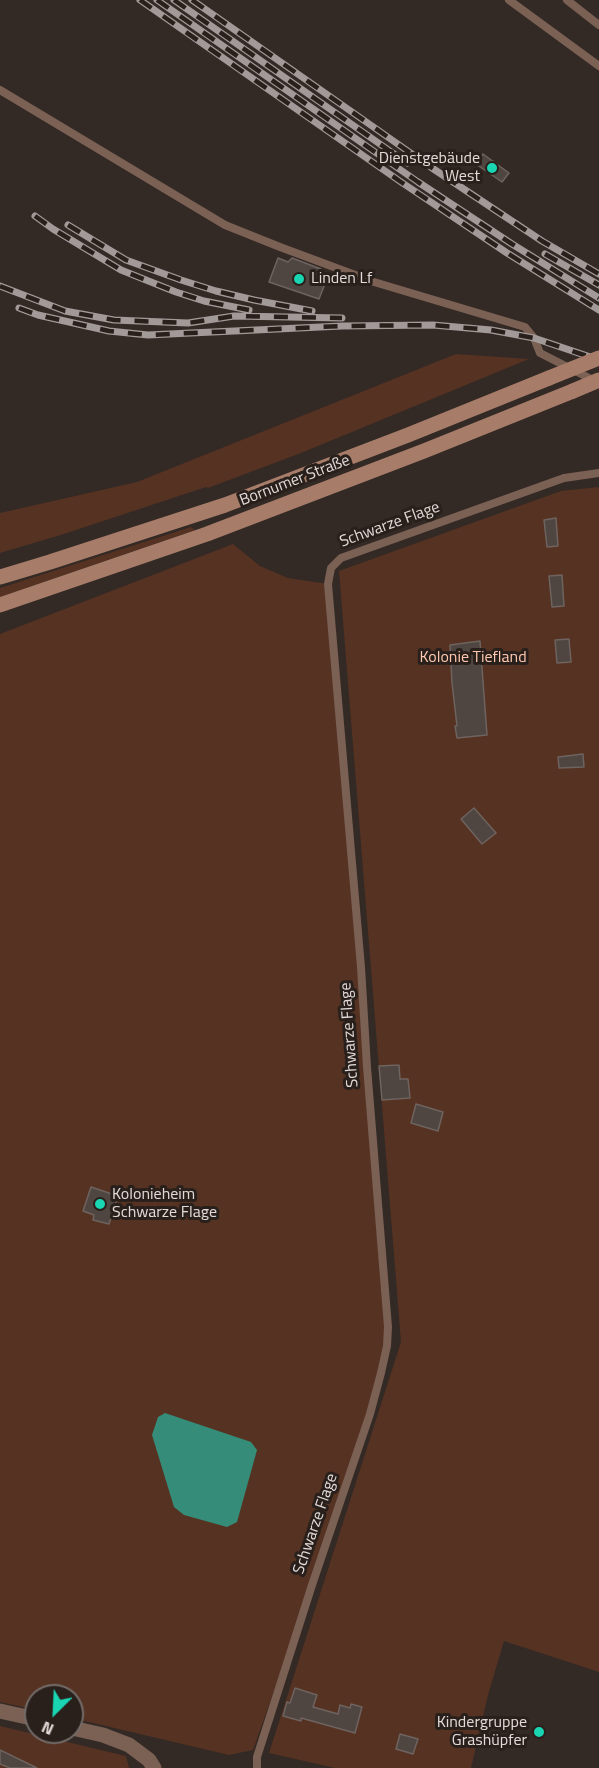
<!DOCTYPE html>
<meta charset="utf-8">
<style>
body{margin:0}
#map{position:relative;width:599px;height:1768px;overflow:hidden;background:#332925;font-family:"Titillium Web",sans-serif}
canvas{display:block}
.north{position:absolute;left:24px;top:1684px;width:60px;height:60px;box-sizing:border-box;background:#29201c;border:2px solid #736b68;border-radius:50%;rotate:204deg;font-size:16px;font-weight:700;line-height:24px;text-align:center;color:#e2dbd9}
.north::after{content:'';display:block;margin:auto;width:21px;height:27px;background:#19d5b2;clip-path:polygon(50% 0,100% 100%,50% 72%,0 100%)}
</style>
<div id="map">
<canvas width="599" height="1768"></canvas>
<div class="north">N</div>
</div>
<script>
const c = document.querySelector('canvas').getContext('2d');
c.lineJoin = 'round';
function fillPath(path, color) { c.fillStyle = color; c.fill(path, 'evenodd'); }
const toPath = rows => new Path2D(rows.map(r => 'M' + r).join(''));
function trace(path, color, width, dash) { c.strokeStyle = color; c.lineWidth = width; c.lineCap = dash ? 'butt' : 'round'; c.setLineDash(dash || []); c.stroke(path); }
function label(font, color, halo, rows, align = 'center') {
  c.font = font + ' "Titillium Web",sans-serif'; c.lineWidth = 6; c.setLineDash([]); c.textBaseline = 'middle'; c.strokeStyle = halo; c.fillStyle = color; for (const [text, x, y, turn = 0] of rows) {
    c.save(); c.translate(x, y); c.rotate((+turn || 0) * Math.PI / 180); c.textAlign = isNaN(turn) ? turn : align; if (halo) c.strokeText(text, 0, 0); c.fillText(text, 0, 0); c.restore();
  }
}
const green = toPath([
 [456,354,529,359,301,453,208,488,206,487,64,534,0,553,0,513,137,482],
 [599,487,599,1672,504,1641,488,1695,471,1768,335,1768,269,1753,401,1342,339,571,561,491],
 [191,527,195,530,0,597,0,588],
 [233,544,260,566,288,578,328,584,388,1327,381,1373,314,1579,253,1750,229,1755,72,1718,72,1696,36,1696,36,1710,0,1702,0,634],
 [0,1726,126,1756,129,1768,0,1768]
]);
const water = toPath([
 [165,1413,251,1442,257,1450,237,1522,227,1527,184,1515,174,1507,152,1435,158,1417]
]);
const building = toPath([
 [483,154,509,173,502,182,476,164,483,154],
 [278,258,288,262,292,258,321,269,321,273,328,276,319,299,269,282,278,258],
 [556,518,558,546,547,547,544,520,556,518],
 [562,575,564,606,552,607,549,576,562,575],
 [569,639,571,662,557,663,555,640,569,639],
 [480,641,487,735,457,738,455,726,457,726,452,683,450,645,480,641],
 [583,754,584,767,559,768,558,757,583,754],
 [474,808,496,833,482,844,461,819,474,808],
 [399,1065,400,1079,408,1079,410,1098,382,1100,379,1066,399,1065],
 [416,1104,443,1112,438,1131,411,1123,416,1104],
 [91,1187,118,1196,109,1224,93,1220,94,1215,83,1211,91,1187],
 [295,1688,317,1695,313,1707,338,1714,340,1705,350,1708,351,1704,362,1707,355,1733,301,1718,301,1721,283,1716,287,1702,290,1703,295,1688],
 [400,1734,418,1739,413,1754,396,1749,400,1734],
 [0,1750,37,1768,10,1768,0,1764,0,1750]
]);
const lane = toPath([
 [509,0,599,66],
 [567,0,599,25],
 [0,90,225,225,280,247,374,282,525,327,534,338,540,353,595,381],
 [257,1768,257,1757,312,1585,370,1414,381,1373,387,1346,388,1327,367,1067,361,967,328,584,331,568,341,558,564,478,599,473]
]);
const street = toPath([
 [0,1711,36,1719],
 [72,1728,103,1735,129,1745,149,1760,154,1768]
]);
const secondary = toPath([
 [0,577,50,562,225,505,408,435,549,378],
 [0,605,207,534,424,451,573,391]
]);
const rail = toPath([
 [140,0,401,182,507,253,599,310],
 [157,0,418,182,512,244,599,298],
 [174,0,407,163],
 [192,0,432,168,542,241,599,274],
 [35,216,53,229,121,270,176,292,204,301,249,310],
 [68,225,126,260,181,280,216,291,254,300,312,311],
 [545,254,599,285],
 [0,286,65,311,114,320,188,323,234,316,342,318],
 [19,308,38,315,109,331,148,335,342,326,433,325,491,330,534,338,599,360]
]);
const secondaryBridge = toPath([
 [549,378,599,358],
 [573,391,599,380]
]);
const markers = [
 [492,168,6,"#19d5b2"],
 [299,279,6,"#19d5b2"],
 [100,1204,6,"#19d5b2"],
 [539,1732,6,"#19d5b2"]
];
const poiNames = [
 ["Dienstgebäude",480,159],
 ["West",480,177],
 ["Linden Lf",311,279,"left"],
 ["Kolonieheim",112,1195,"left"],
 ["Schwarze Flage",112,1213,"left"],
 ["Kindergruppe",527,1723],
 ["Grashüpfer",527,1741]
];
const streetNames = [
 ["Bornumer Straße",295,481,-21],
 ["Schwarze Flage",390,525,-20],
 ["Schwarze Flage",350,1035,-94],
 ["Schwarze Flage",316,1524,-71]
];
const parkNames = [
 ["Kolonie Tiefland",473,658]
];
fillPath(green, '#563222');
fillPath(water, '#358c78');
fillPath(building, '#504641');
trace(building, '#6e635e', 1.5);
trace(lane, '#7b6054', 8);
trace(street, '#7b6054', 15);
trace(secondary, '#a77d6a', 15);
trace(rail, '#a29a98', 7);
trace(rail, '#29201c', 4.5, [14]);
trace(secondaryBridge, '#a77d6a', 15);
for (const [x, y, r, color] of markers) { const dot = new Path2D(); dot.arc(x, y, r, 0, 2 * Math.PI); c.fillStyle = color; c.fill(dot); trace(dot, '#29201c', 2); }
label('16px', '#e2dbd9', '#29201c', poiNames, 'right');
label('16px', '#e2dbd9', '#29201c', streetNames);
label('16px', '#ffc8af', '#29201c', parkNames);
</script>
